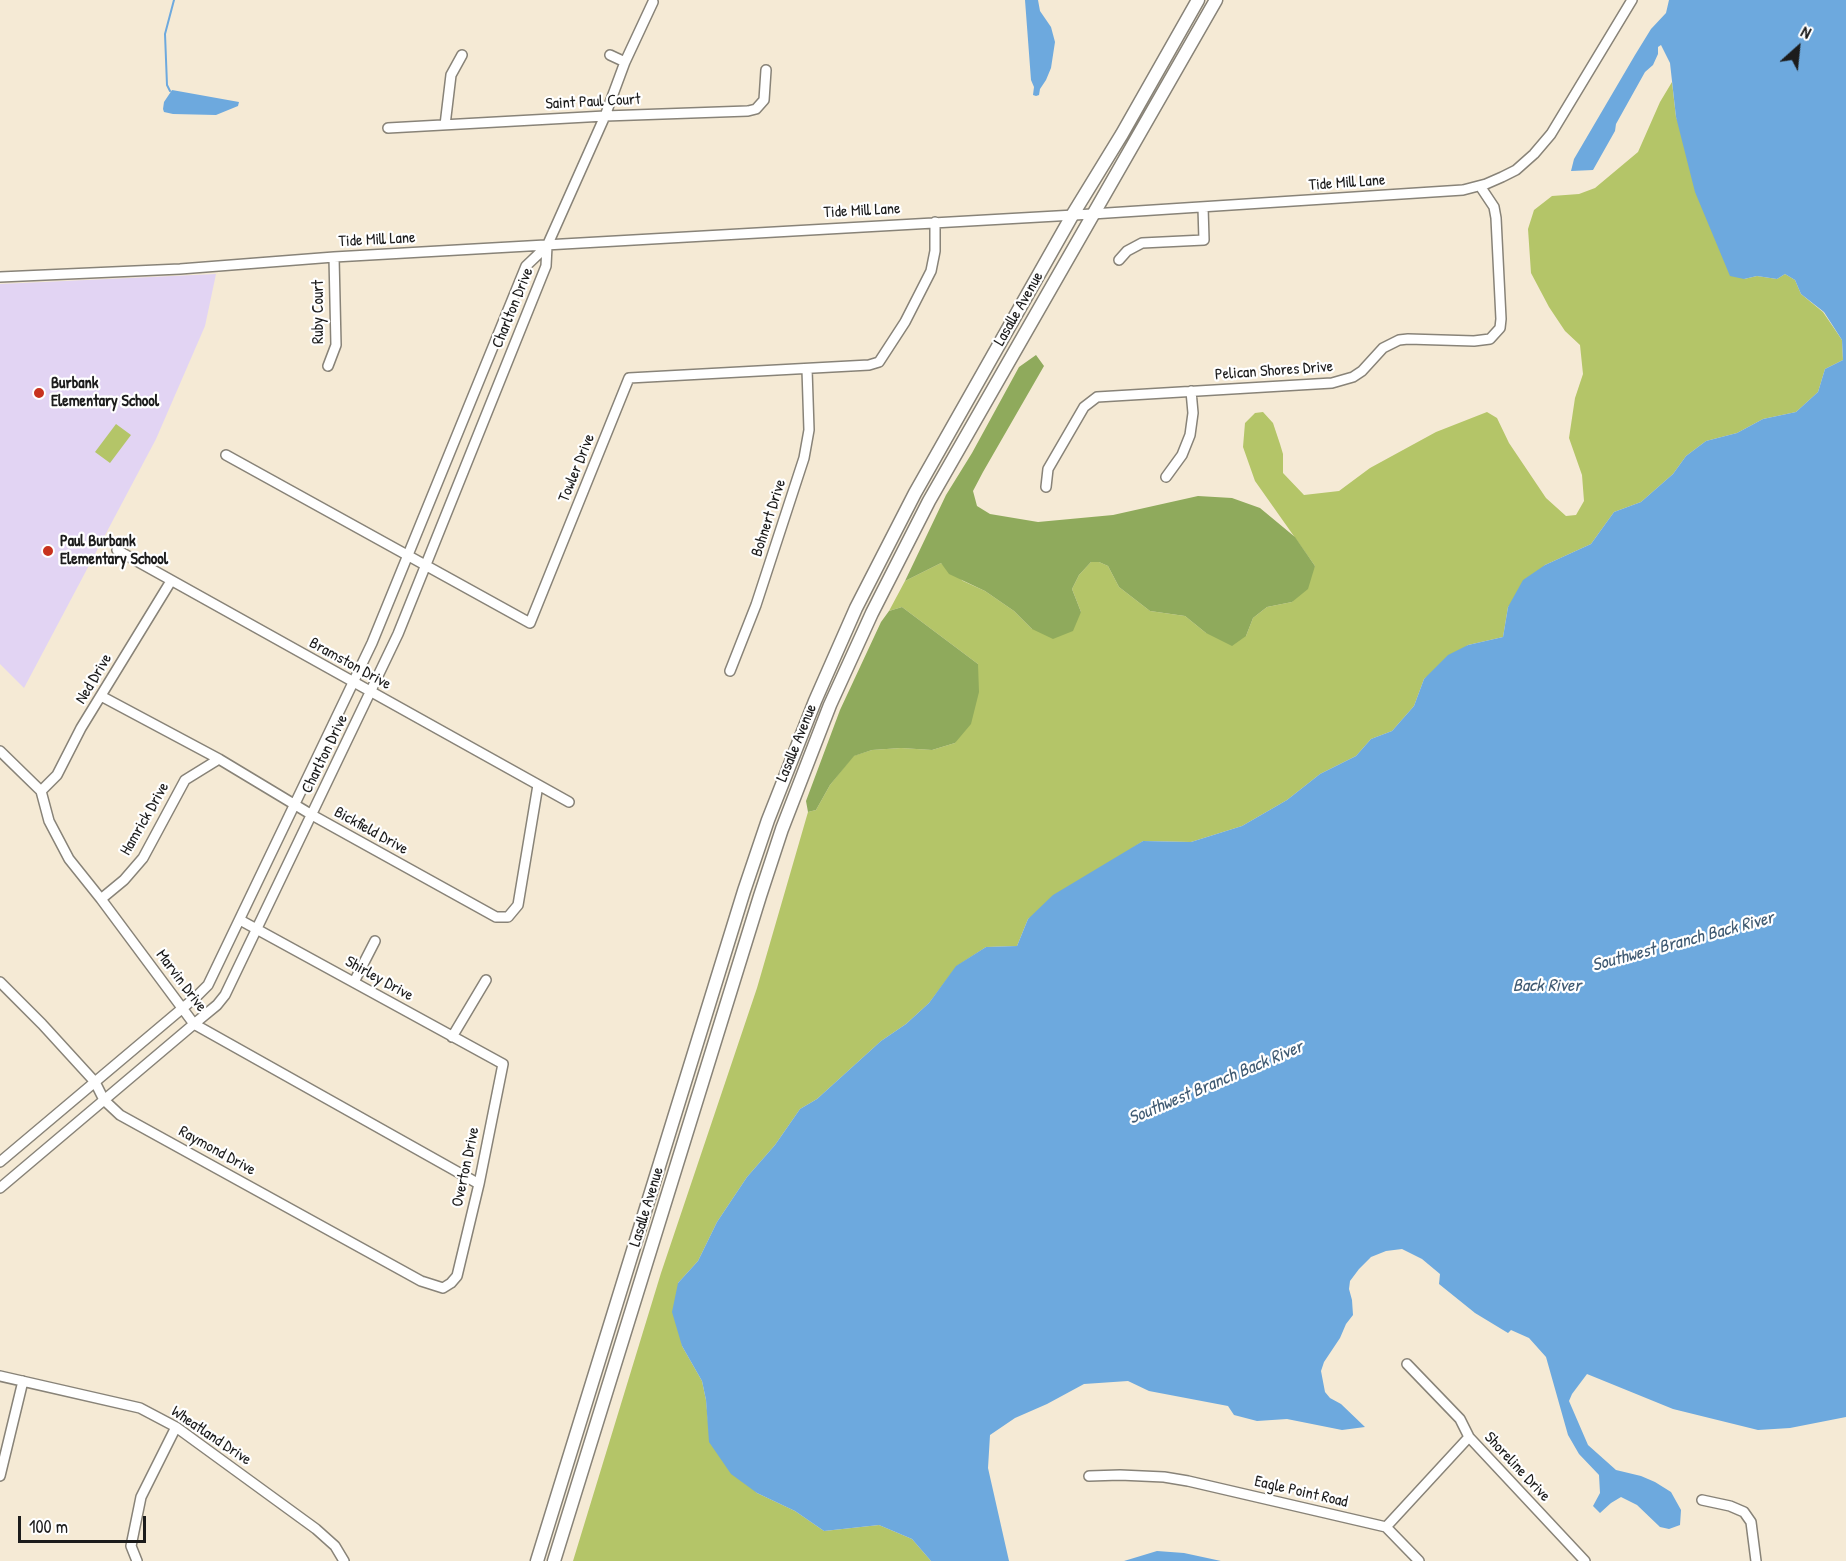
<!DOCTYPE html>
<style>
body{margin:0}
#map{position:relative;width:1846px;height:1561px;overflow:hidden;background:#f5ead5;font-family:"Patrick Hand",sans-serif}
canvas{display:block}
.north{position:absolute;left:1768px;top:18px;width:60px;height:60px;-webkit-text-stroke:4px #fff;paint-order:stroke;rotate:27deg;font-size:16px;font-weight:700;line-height:24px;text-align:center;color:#1c1c1c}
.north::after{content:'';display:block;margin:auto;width:21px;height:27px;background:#1c1c1c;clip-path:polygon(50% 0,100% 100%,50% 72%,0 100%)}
.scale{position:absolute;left:18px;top:1516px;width:128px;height:27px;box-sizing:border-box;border:3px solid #1c1c1c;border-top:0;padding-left:8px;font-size:18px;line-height:21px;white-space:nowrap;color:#1c1c1c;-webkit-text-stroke:4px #fff;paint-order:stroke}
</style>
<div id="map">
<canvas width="1846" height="1561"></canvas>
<div class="north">N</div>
<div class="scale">100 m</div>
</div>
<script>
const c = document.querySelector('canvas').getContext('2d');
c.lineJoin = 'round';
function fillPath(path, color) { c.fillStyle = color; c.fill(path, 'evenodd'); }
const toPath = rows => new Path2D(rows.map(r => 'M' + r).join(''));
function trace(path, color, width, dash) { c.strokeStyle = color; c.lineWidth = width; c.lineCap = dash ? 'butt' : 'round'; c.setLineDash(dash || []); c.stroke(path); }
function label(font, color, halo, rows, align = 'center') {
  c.font = font + ' "Patrick Hand",sans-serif'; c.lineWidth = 4.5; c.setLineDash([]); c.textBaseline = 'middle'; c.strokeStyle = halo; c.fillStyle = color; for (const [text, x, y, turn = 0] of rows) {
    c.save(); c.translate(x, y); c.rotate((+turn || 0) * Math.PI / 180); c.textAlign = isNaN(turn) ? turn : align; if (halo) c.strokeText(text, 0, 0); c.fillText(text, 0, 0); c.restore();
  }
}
const built = toPath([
 [216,274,205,326,156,439,24,688,0,664,0,284]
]);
const green = toPath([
 [1672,82,1676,117,1744,279,1757,276,1777,279,1785,274,1795,280,1801,294,1823,312,1842,340,1843,360,1825,369,1818,392,1796,412,1763,419,1737,433,1706,441,1686,456,1673,474,1641,502,1614,512,1591,544,1545,565,1508,607,1503,637,1468,645,1424,679,1414,706,1392,731,1371,739,1356,756,1320,774,1287,800,1242,826,1191,842,1143,841,1028,919,1017,946,986,947,957,966,929,1003,906,1024,881,1041,817,1099,800,1109,775,1145,747,1177,717,1222,698,1261,678,1283,682,1346,702,1381,706,1400,710,1442,757,1493,795,1511,824,1531,879,1525,912,1539,931,1561,573,1561,661,1273,757,988,808,812,816,810,830,785,853,756,872,750,901,748,932,750,955,743,978,664,902,607,889,611,905,581,941,563,963,581,985,591,1014,611,1032,629,1081,612,1072,589,1079,575,1091,562,1099,562,1108,566,1119,587,1150,611,1185,616,1206,633,1246,636,1253,618,1267,607,1292,602,1315,566,1255,481,1243,447,1245,423,1255,413,1263,412,1273,423,1280,444,1283,454,1283,473,1304,495,1339,491,1370,468,1436,432,1487,412,1497,418,1509,443,1546,498,1566,516,1576,515,1584,501,1582,475,1569,438,1575,398,1583,374,1580,345,1565,331,1549,307,1531,273,1528,229,1534,210,1552,196,1579,194,1595,188,1638,152,1660,102],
 [116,424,131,435,110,463,95,452]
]);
const forest = toPath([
 [1036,355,1044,366,983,472,973,491,977,506,990,514,1038,522,1113,515,1198,496,1232,498,1260,508,1295,537,1315,566,1308,589,1292,602,1267,607,1253,618,1246,636,1232,646,1206,633,1185,616,1150,611,1119,587,1108,566,1099,562,1091,562,1079,575,1072,589,1081,612,1073,631,1053,639,1032,629,1014,611,985,591,949,574,941,563,905,581,946,495,972,453,1019,367],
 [902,607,978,664,979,692,971,724,955,743,932,750,901,748,872,750,854,756,830,785,816,810,808,812,806,801,840,710,881,622,889,611]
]);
const water = toPath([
 [1025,0,1038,0,1040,11,1051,27,1055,42,1051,68,1046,80,1040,89,1039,95,1036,96,1033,95,1034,87,1031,80],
 [1669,0,1846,0,1846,1417,1790,1428,1758,1430,1673,1409,1587,1374,1572,1394,1569,1401,1588,1445,1616,1470,1641,1476,1655,1482,1671,1492,1681,1510,1680,1525,1669,1529,1660,1527,1637,1505,1621,1497,1611,1503,1600,1513,1593,1506,1600,1493,1599,1475,1579,1454,1568,1435,1546,1357,1529,1338,1511,1330,1508,1333,1475,1313,1439,1284,1440,1274,1422,1259,1402,1249,1386,1251,1371,1257,1359,1269,1350,1281,1349,1289,1352,1300,1353,1315,1346,1324,1340,1338,1324,1362,1321,1371,1325,1392,1330,1398,1341,1404,1365,1427,1342,1430,1287,1419,1257,1421,1234,1415,1228,1406,1149,1391,1128,1381,1084,1384,1047,1404,1015,1418,990,1435,988,1468,1009,1561,931,1561,912,1539,879,1525,824,1531,795,1511,757,1493,731,1474,709,1442,706,1400,702,1381,682,1346,672,1312,678,1283,698,1261,717,1222,747,1177,775,1145,800,1109,817,1099,881,1041,906,1024,929,1003,956,966,986,947,1017,946,1028,919,1053,895,1143,841,1191,842,1242,826,1287,800,1320,774,1356,756,1371,739,1392,731,1414,706,1424,679,1448,655,1468,645,1503,637,1508,607,1523,580,1545,565,1591,544,1614,512,1641,502,1673,474,1686,456,1706,441,1737,433,1763,419,1796,412,1818,392,1825,369,1843,360,1842,340,1824,312,1801,294,1795,280,1785,274,1777,279,1757,276,1744,279,1730,276,1695,192,1676,117,1670,63,1661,45,1658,47,1658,54,1653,65,1645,72,1616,124,1615,131,1593,170,1571,171,1574,159,1635,55,1651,29,1666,13],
 [172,90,239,102,238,106,216,115,173,114,164,112,163,109,164,102],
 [1157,1551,1184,1553,1221,1561,1124,1561]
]);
const stream = toPath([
 [170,91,167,85,165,34,174,0]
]);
const minor = toPath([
 [610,55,625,62],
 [445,125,451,75,462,55],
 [388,128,605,116,748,111,756,109,764,100,766,70],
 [1119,260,1127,251,1142,243,1204,240,1203,207],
 [0,277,180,269,334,257,1092,214,1463,190,1486,184,1502,177,1516,170,1534,154,1551,134,1632,0],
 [328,366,336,345,334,257],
 [226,455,530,623,629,378,869,365,879,362,905,322,931,271,935,251,935,222],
 [1166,477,1182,455,1190,435,1193,413,1191,391],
 [1046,487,1048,469,1084,407,1097,397,1332,383,1353,377,1362,371,1383,348,1399,340,1408,339,1474,341,1490,339,1500,328,1501,319,1496,218,1494,207,1480,186],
 [117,550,569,802],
 [730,671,756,605,804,458,809,430,807,369],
 [101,696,219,759,312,815,496,917,508,917,518,905,538,785],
 [0,751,41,791,49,821,69,859,101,899,194,1024,479,1184],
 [41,791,57,775,81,728,171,581],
 [101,899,124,880,143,858,185,780,219,759],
 [0,982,42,1024,95,1082,104,1100,120,1115,421,1281,443,1288,451,1283,457,1276,479,1184,503,1064,240,920],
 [354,982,375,941],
 [452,1037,486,980],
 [0,1162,197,996,208,985,372,643,526,266,547,246],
 [0,1188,194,1024,217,1005,225,995,398,634,546,266,547,246,605,116,625,62,653,2],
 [1407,1364,1460,1419,1469,1437,1585,1561],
 [0,1376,140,1408,176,1427,316,1529,335,1546,344,1561],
 [0,1476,23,1381],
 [1089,1476,1120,1475,1164,1477,1188,1481,1386,1527],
 [1702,1500,1730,1506,1744,1512,1751,1522,1756,1561],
 [1386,1527,1469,1437],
 [1386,1527,1419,1561],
 [137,1561,131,1546,141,1497,176,1427]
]);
const major = toPath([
 [537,1561,744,891,768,820,815,701,856,608,915,493,1073,214,1122,134,1198,0],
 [554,1561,760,896,782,829,830,705,872,613,929,501,1216,0]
]);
const markers = [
 [39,393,6,"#c8321e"],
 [48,551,6,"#c8321e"]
];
const streetNames = [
 ["Saint Paul Court",593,102,-3],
 ["Tide Mill Lane",1347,183,-4],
 ["Tide Mill Lane",862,211,-3],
 ["Tide Mill Lane",377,240,-3],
 ["Charlton Drive",513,308,-68],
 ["Lasalle Avenue",1019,309,-60],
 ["Ruby Court",319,312,-90],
 ["Pelican Shores Drive",1274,371,-4],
 ["Towler Drive",577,468,-68],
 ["Bohnert Drive",769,518,-72],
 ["Bramston Drive",350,664,29],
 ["Ned Drive",94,679,-59],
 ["Lasalle Avenue",797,743,-68],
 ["Charlton Drive",325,754,-64],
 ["Hamrick Drive",145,819,-60],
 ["Bickfield Drive",371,831,29],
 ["Shirley Drive",379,979,29],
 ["Marvin Drive",181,981,53],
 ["Raymond Drive",217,1151,29],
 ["Overton Drive",466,1167,-78],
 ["Lasalle Avenue",647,1207,-73],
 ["Wheatland Drive",211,1436,34],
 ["Shoreline Drive",1517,1467,47],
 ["Eagle Point Road",1301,1492,13]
];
const poiNames = [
 ["Burbank",51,384],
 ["Elementary School",51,402],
 ["Paul Burbank",60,542],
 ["Elementary School",60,560]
];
const waterNames = [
 ["Southwest Branch Back River",1683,942,-15],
 ["Back River",1547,986],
 ["Southwest Branch Back River",1216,1083,-23]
];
fillPath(built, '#e2d4f3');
fillPath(green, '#b4c568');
fillPath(forest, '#8faa5c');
fillPath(water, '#6da9de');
trace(stream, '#6da9de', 2);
trace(minor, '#888378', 12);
trace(major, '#888378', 15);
trace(minor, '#fff', 9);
trace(major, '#fff', 12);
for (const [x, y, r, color] of markers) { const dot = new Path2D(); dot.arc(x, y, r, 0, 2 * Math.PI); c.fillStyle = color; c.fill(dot); trace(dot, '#fff', 2); }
label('16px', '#1c1c1c', '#fff', streetNames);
label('bold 16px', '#1c1c1c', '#fff', poiNames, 'left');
label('italic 18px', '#405b73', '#fff', waterNames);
</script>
